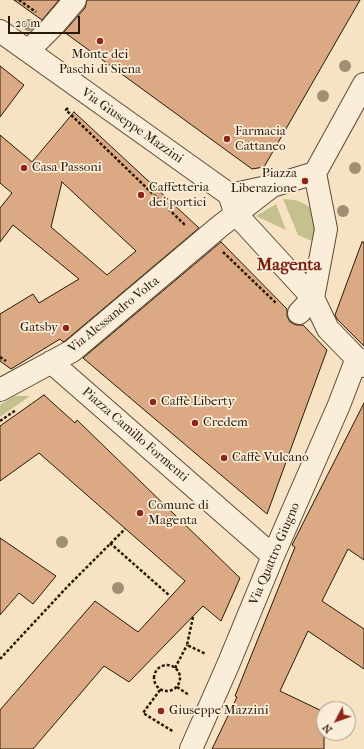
<!DOCTYPE html>
<meta charset="utf-8">
<style>
body{margin:0}
#map{position:relative;width:364px;height:749px;overflow:hidden;background:#f7e3c4;font-family:"IM FELL French Canon",serif}
canvas{display:block}
.north{position:absolute;left:316px;top:701px;width:40px;height:40px;box-sizing:border-box;background:#faedd9;border:1px solid #a69985;border-radius:50%;rotate:229deg;font-size:11px;font-weight:700;line-height:16px;text-align:center;color:#281a07}
.north::after{content:'';display:block;margin:auto;width:14px;height:18px;background:#8f2418;clip-path:polygon(50% 0,100% 100%,50% 72%,0 100%)}
.scale{position:absolute;left:8px;top:16px;width:72px;height:18px;box-sizing:border-box;border:2px solid #281a07;border-top:0;padding-left:5px;font-size:12px;line-height:14px;white-space:nowrap;color:#281a07;-webkit-text-stroke:3px #faedd9;paint-order:stroke}
</style>
<div id="map">
<canvas width="364" height="749"></canvas>
<div class="north">N</div>
<div class="scale">20 m</div>
</div>
<script>
const c = document.querySelector('canvas').getContext('2d');
c.lineJoin = 'round';
function fillPath(path, color) { c.fillStyle = color; c.fill(path, 'evenodd'); }
const toPath = rows => new Path2D(rows.map(r => 'M' + r).join(''));
function trace(path, color, width, dash) { c.strokeStyle = color; c.lineWidth = width; c.lineCap = dash ? 'butt' : 'round'; c.setLineDash(dash || []); c.stroke(path); }
function label(font, color, halo, rows, align = 'center') {
  c.font = font + ' "IM FELL French Canon",serif'; c.lineWidth = 3.5; c.setLineDash([]); c.textBaseline = 'middle'; c.strokeStyle = halo; c.fillStyle = color; for (const [text, x, y, turn = 0] of rows) {
    c.save(); c.translate(x, y); c.rotate((+turn || 0) * Math.PI / 180); c.textAlign = isNaN(turn) ? turn : align; if (halo) c.strokeText(text, 0, 0); c.fillText(text, 0, 0); c.restore();
  }
}
const green = toPath([
 [283,199,295,200,303,203,311,208,318,220,316,243,298,235],
 [276,204,286,230,256,216],
 [14,396,30,396,0,417,0,405]
]);
const building = toPath([
 [14,0,59,0,42,20,14,0],
 [87,0,360,0,264,167,252,169,64,32,85,8,87,0],
 [0,66,24,85,0,117,0,66],
 [74,112,199,228,65,341,63,342,60,339,11,369,0,361,0,314,33,294,39,303,79,279,13,225,0,242,0,208,12,193,0,183,0,135,32,162,74,112],
 [62,182,136,251,107,275,51,227,62,182],
 [221,242,287,309,287,316,290,322,296,325,303,325,327,350,267,514,83,358,221,242],
 [362,242,364,242,364,346,337,319,335,315,362,242],
 [44,395,75,423,77,420,240,578,221,621,203,606,129,682,104,666,33,749,0,749,0,710,95,601,138,632,185,581,39,453,0,481,0,426,44,395],
 [364,403,364,560,348,549,322,601,364,629,364,669,308,631,280,691,324,712,324,749,212,749,237,697,235,696,295,547,292,545,364,403],
 [0,538,56,576,33,604,19,593,0,615,0,538]
]);
const path = toPath([
 [19,0,36,12],
 [68,108,66,110,185,225],
 [223,252,277,304],
 [0,357,6,361],
 [0,421,16,410],
 [110,543,170,596],
 [193,617,187,645,206,654],
 [0,659,68,586,125,529],
 '154 678a13 13 0 1 1 26 0a13 13 0 1 1-26 0Z',
 [175,668,187,645],
 [177,687,189,695],
 [160,690,143,713,174,732]
]);
const minor = toPath([
 [0,31,230,195,267,187],
 [28,51,52,27,75,0],
 [231,200,236,214,313,298,328,329,364,366],
 [299,313,313,298,326,229,315,173,364,84],
 [51,362,273,556],
 [0,390,72,351,219,227,272,186,315,173],
 [191,749,228,665,273,556,339,405,357,358]
]);
const trees = [
 [29,25],
 [345,66],
 [323,96],
 [355,168],
 [343,211],
 [62,542],
 [118,588]
];
const markers = [
 [100,41,4,"#8f2418"],
 [227,139,4,"#8f2418"],
 [24,168,4,"#8f2418"],
 [305,181,4,"#8f2418"],
 [141,195,4,"#8f2418"],
 [66,328,4,"#8f2418"],
 [153,402,4,"#8f2418"],
 [195,423,4,"#8f2418"],
 [224,458,4,"#8f2418"],
 [140,513,4,"#8f2418"],
 [161,711,4,"#8f2418"]
];
const poiNames = [
 ["Monte dei",100,55,"center"],
 ["Paschi di Siena",100,70,"center"],
 ["Farmacia",235,132],
 ["Cattaneo",235,147],
 ["Casa Passoni",32,168],
 ["Piazza",297,174,"right"],
 ["Liberazione",297,189,"right"],
 ["Caffetteria",149,188],
 ["dei portici",149,203],
 ["Gatsby",58,328,"right"],
 ["Caffè Liberty",161,402],
 ["Credem",203,423],
 ["Caffè Vulcano",232,458],
 ["Comune di",148,506],
 ["Magenta",148,521],
 ["Giuseppe Mazzini",169,711]
];
const streetNames = [
 ["Via Giuseppe Mazzini",132,126,35],
 ["Via Alessandro Volta",114,315,-39],
 ["Piazza Camillo Formenti",135,435,41],
 ["Via Quattro Giugno",275,554,-67]
];
const districtNames = [
 ["Magenta",289,266]
];
fillPath(green, '#c5c18f');
fillPath(building, '#dbaa84');
trace(building, '#281a07', 1);
trace(minor, '#5c4c36', 24);
trace(path, '#281a07', 2.5, [3, 2]);
trace(minor, '#faedd9', 22);
c.fillStyle = '#9f9073';
for (const [x, y] of trees) { c.beginPath(); c.arc(x, y, 6, 0, 2 * Math.PI); c.fill(); }
for (const [x, y, r, color] of markers) { const dot = new Path2D(); dot.arc(x, y, r, 0, 2 * Math.PI); c.fillStyle = color; c.fill(dot); trace(dot, '#faedd9', 1.5); }
label('13px', '#281a07', '#faedd9', poiNames, 'left');
label('13px', '#281a07', '#faedd9', streetNames);
label('bold 17px', '#7a1f14', '#faedd9', districtNames);
</script>
